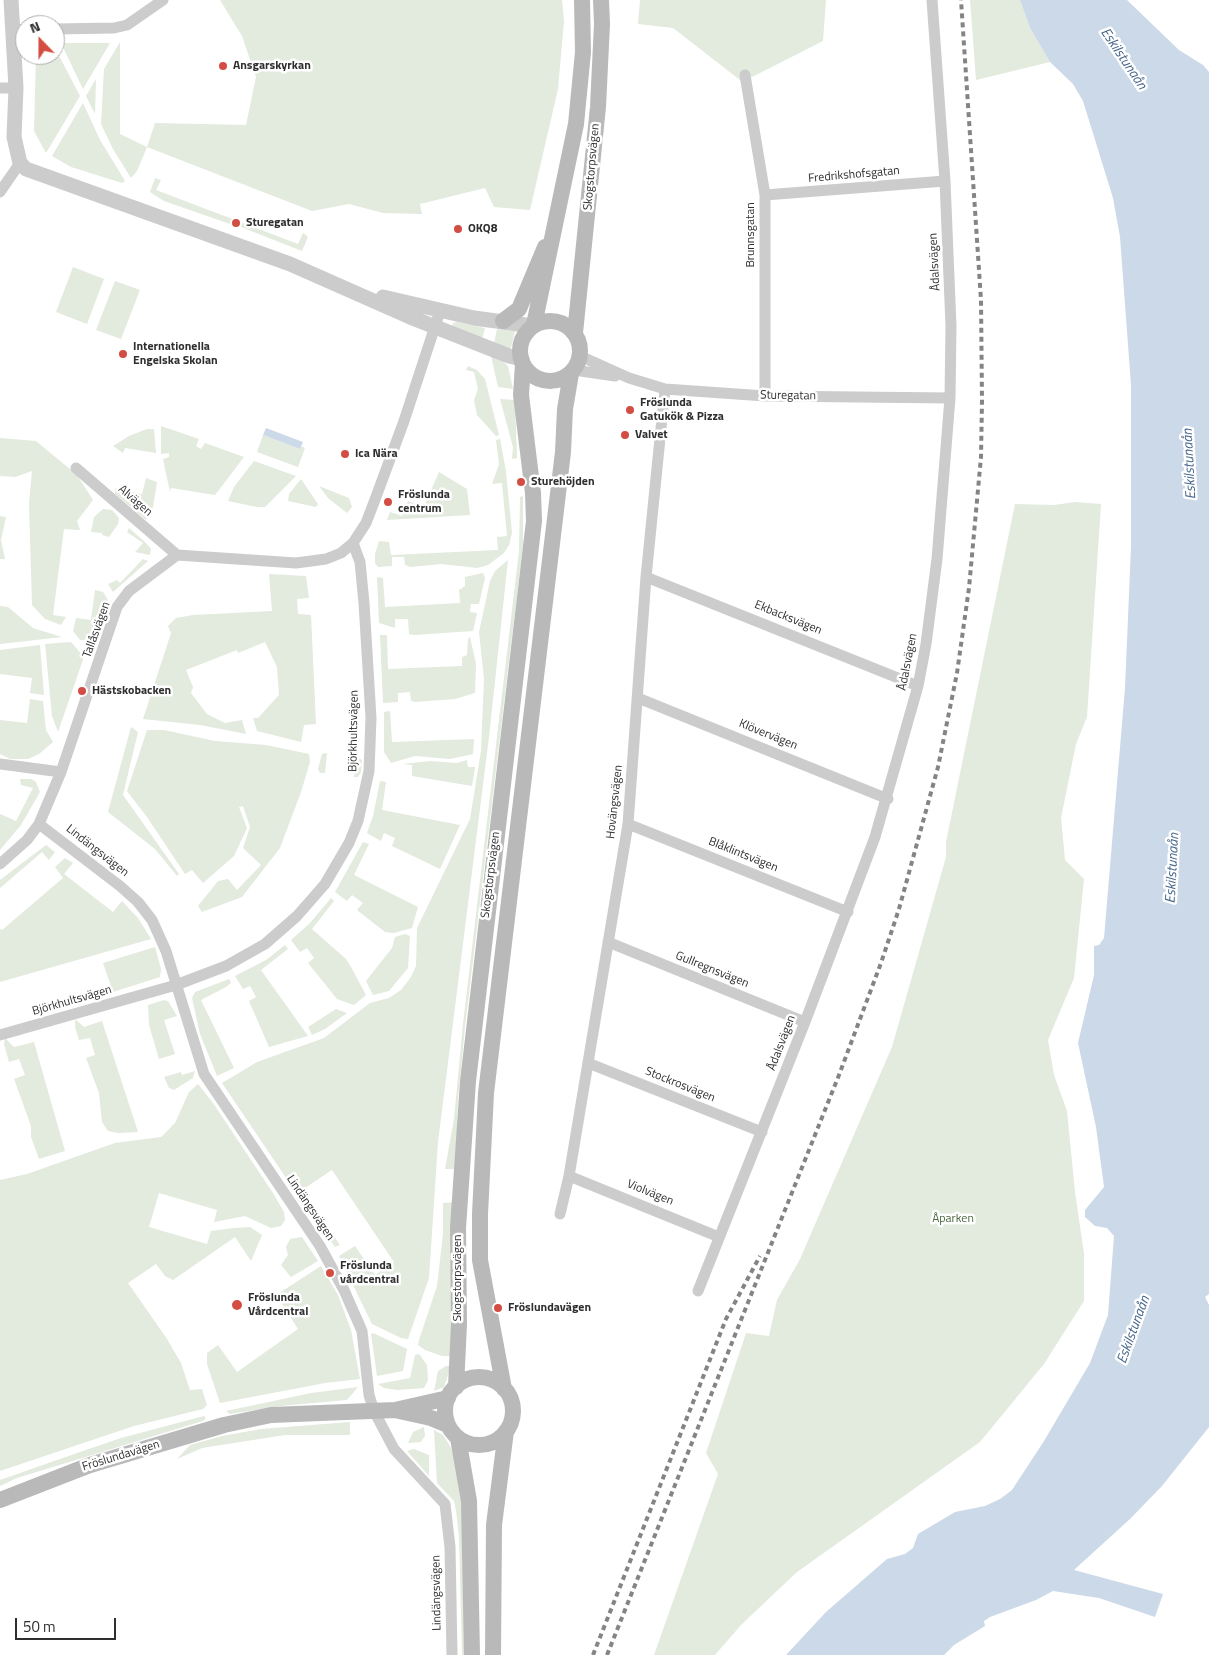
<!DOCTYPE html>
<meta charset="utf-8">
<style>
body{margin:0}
#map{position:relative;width:1209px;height:1655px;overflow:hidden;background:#fff;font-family:"Titillium Web",sans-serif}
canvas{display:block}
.north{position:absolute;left:15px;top:15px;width:50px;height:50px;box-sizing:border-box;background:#fff;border:1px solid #acacac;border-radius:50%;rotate:338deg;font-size:14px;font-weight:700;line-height:20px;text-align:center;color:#2f2f2f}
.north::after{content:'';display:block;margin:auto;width:18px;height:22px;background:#d44d42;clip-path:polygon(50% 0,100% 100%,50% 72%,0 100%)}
.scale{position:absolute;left:15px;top:1618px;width:101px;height:22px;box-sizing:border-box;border:2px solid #2f2f2f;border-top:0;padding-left:6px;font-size:15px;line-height:18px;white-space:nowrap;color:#2f2f2f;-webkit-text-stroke:4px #fff;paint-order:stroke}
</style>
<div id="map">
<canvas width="1209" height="1655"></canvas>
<div class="north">N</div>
<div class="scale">50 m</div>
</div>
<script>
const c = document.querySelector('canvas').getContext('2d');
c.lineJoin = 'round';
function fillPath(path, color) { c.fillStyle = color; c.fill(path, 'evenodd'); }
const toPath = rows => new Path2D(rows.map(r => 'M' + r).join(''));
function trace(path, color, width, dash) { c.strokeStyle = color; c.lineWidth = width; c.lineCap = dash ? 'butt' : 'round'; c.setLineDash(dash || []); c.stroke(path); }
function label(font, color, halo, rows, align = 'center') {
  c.font = font + ' "Titillium Web",sans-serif'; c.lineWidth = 5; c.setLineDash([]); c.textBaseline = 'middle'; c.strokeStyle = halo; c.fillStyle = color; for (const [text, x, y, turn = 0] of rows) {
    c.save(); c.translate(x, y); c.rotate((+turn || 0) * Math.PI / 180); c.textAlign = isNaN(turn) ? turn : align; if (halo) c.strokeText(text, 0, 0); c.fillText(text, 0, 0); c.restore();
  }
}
const green = toPath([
 [220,0,562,0,564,21,558,89,530,210,494,207,485,188,420,204,422,214,383,213,349,204,312,211,147,147,137,171,131,178,113,149,101,124,104,69,120,42,120,134,147,147,155,123,246,125,256,77,242,36],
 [640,0,826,0,823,41,754,76,740,80,673,28,638,24],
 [970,0,1020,0,1030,28,1050,62,976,80],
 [61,43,110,43,83,89],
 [55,48,80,96,46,153,34,131,36,55,55,55],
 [96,79,95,114,86,96],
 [83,103,100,140,125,181,122,183,71,167,52,156],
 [155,178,161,180,156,190,298,244,303,233,308,237,302,251,241,227,242,224,232,220,230,224,164,201,150,192],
 [73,267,104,279,87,324,56,312],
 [115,281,140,290,121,339,96,330],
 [457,322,485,328,481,343,452,327,453,323],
 [497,329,515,331,510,352,493,348],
 [491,356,500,359,508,366,513,389,498,387],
 [468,366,477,370,485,379,499,435,496,436,477,415,474,400,478,389,474,372,466,370],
 [500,399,515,400,517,458,512,459,513,447],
 [161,426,199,439,196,446,201,449,205,443,244,457,215,495,171,488,170,492,163,459,169,457,169,453,161,454],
 [147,429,154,429,156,453,125,448,123,453,113,446,129,436],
 [263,435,300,449,301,446,305,448,298,467,257,452],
 [0,438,36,441,77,475,93,500,77,521,80,530,64,529,53,615,66,617,61,625,45,619,32,605,29,503,32,471,15,477,0,476],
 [500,439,506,471,512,533,509,545,504,553,488,565,477,568,441,564,411,567,405,565,404,557,392,557,392,566,378,567,375,563,375,554,379,541,389,542,391,555,498,550,497,537,507,536,502,483,492,484,499,464,496,440],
 [254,461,296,476,265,507,257,507,228,501,234,487],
 [439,472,467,489,470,515,387,520,390,512,402,516,408,501,424,506],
 [146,478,157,482,153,507,146,520,115,494,115,488,142,494],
 [301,479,318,504,316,507,288,501,289,494],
 [319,486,349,498,352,507,347,513,328,498],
 [523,496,523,545,465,1027,458,1099,456,1169,445,1169,454,1119,463,1024,519,551,520,497],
 [1075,502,1101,504,1087,717,1076,744,1061,818,1065,860,1084,879,1074,978,1048,1040,1054,1075,1067,1111,1075,1192,1084,1254,1084,1301,1044,1364,980,1442,797,1572,741,1625,715,1655,654,1655,718,1474,706,1453,746,1333,769,1336,777,1300,800,1259,892,1047,946,857,946,842,1015,504,1054,505],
 [103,509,112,510,119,518,118,524,109,537,102,535,102,533,91,532,94,517],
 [0,516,6,517,1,540,5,559,0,559],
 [129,528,145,542,151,549,150,555,135,552,143,543,127,532],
 [143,559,148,561,113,592,108,584,117,580,120,583],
 [508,560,489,737,438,1142,429,1278,408,1339,401,1338,372,1324,339,1256,355,1246,375,1275,394,1262,332,1170,302,1190,309,1199,303,1203,222,1083,257,1062,324,1038,370,1003,389,998,401,990,411,977,416,966,417,928,470,819,481,751,484,679,479,632,490,581,495,571],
 [483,573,485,578,479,604,471,604,470,612,477,613,473,631,414,635,409,634,408,619,395,619,395,628,379,623,377,577,383,578,385,607,460,603,459,590,465,586,465,577],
 [269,574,306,576,309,598,297,599,298,614,311,615,316,724,304,725,301,742,257,731,253,718,258,718,279,695,277,667,265,642,238,653,237,650,186,670,193,687,191,693,207,714,225,723,242,720,246,734,200,725,143,719,171,633,168,626,176,618,193,615,272,611],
 [95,590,103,592,108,600,99,613,88,640,80,640,73,631,76,618,91,620],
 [0,606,8,607,33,628,62,637,0,644],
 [380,635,387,635,388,669,462,666,462,657,467,655,468,639,470,637,476,664,475,693,455,699,415,702,411,701,410,692,398,693,398,702,383,703],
 [71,642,84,657,58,732,52,716,45,644],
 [40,645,44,695,30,693,32,678,0,674,0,650],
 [30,699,43,701,46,730,53,742,39,754,28,759,10,759,0,754,0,720,27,723],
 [390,711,392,742,474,739,473,754,450,759,415,756,391,763,384,752,384,712],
 [131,727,138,732,123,795,179,874,177,876,155,849,108,812],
 [147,730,164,730,215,741,266,745,309,754,310,762,301,792,280,848,242,897,202,912,198,906,218,881,228,879,237,890,261,865,243,848,250,827,243,806,239,807,247,828,234,856,203,883,192,870,185,874,147,817,127,791],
 [327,753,325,773,320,773,318,769,322,754],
 [357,757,362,760,361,772,358,777,354,777],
 [467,760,468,767,475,767,472,786,412,776,412,765,403,764,430,761,457,763],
 [20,779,31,779,36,782,40,792,21,825,0,850,0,814,16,821,33,788,21,785],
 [380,781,386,782,382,810,460,825,440,869,392,846,395,838,384,833,381,841,367,833,373,816],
 [363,842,369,844,354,875,418,907,412,928,394,933,385,932,357,910,363,903,352,895,347,901,335,892],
 [46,845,55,852,49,860,42,852,0,888,0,880],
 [65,858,73,863,64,874,113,912,122,901,138,918,151,939,0,982,0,929,2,930,63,878,55,867],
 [331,898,334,901,312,929,346,959,351,967,366,995,354,1005,337,999,308,963,314,958,307,948,300,952,291,940,310,923],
 [405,934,410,936,408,968,389,991,373,995,366,981,392,948,395,937],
 [285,945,288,949,261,970,308,1036,269,1047,249,1001,256,997,250,986,243,989,235,976,266,960],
 [155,947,161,969,160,977,113,992,103,963],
 [229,979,231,983,226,987,201,1000,234,1068,217,1076,200,1034,192,998,195,992],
 [164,1000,168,1001,177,1016,164,1020,175,1054,159,1059,149,1025,148,1005],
 [336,1009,347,1013,325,1029,312,1035,308,1027],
 [75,1019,84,1027,102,1021,138,1132,118,1133,108,1131,102,1122,99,1093,86,1058,95,1055,90,1038,79,1040,75,1027],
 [5,1038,14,1047,34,1042,65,1151,39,1159,31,1137,31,1126,14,1079,25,1075,19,1059,9,1062,4,1044],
 [195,1071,193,1078,174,1090,169,1088,164,1077,181,1072,182,1075],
 [198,1084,213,1103,273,1193,284,1212,285,1220,281,1226,271,1228,245,1216,214,1222,217,1210,159,1193,149,1227,207,1244,211,1231,234,1228,250,1227,262,1235,251,1261,235,1237,173,1280,165,1276,156,1264,128,1283,167,1339,181,1363,190,1390,202,1389,207,1405,203,1409,134,1426,0,1471,0,1180,27,1174,115,1143,161,1137,175,1123,189,1092],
 [456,1202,453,1356,442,1356,425,1350,418,1345,419,1340,437,1286,443,1234,443,1203],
 [318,1213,340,1245,335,1247,314,1216],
 [302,1237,318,1261,291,1277,281,1265,288,1255,286,1247,290,1239],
 [321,1266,338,1295,351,1330,360,1379,325,1383,220,1403,207,1364,207,1353,218,1345,237,1372,298,1329,276,1295],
 [373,1333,407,1349,403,1371,377,1376,371,1334],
 [419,1354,427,1365,428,1380,424,1388,397,1390,384,1388,378,1384,410,1378,415,1355],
 [446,1366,451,1366,444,1387,434,1391,438,1371],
 [358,1387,347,1400,281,1406,230,1414,226,1411,311,1393],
 [204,1416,206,1418,203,1421,17,1478,0,1486,0,1480,57,1460,121,1438],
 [350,1422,350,1435,285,1435,202,1448,177,1459,190,1445,222,1436,261,1429],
 [424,1427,425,1436,421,1442,408,1443,413,1432],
 [434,1430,443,1435,447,1441,456,1457,462,1479,466,1655,462,1655,459,1536,456,1511,454,1501,437,1483],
 [414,1449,429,1455,429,1476,407,1451]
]);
const water = toPath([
 [1020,0,1127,0,1179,50,1203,65,1209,72,1209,1294,1205,1297,1209,1305,1209,1427,1162,1486,1130,1519,1074,1570,1163,1594,1155,1617,1099,1598,1053,1591,1036,1600,990,1617,984,1621,985,1626,954,1645,944,1655,786,1655,826,1612,887,1559,905,1554,913,1548,918,1534,955,1512,985,1506,1000,1499,1012,1490,1044,1441,1090,1363,1108,1315,1114,1236,1107,1228,1095,1226,1085,1217,1085,1210,1104,1187,1096,1127,1078,1043,1094,975,1094,946,1099,945,1104,938,1125,688,1131,547,1131,385,1120,237,1113,198,1083,101,1073,84,1050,62,1030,28],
 [266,428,303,442,300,449,263,435]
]);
const minor = toPath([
 [55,29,114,28,127,25,163,0],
 [14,30,25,30],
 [745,75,765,195,765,396],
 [0,88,16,88],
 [0,192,20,163],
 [765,195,945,181],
 [580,356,629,378,665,389,765,396,950,398],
 [574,370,615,376],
 [76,468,177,555],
 [646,577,918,686],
 [638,698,888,799],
 [0,764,61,772],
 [39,824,120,886,138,902,152,920,166,951,204,1074,320,1246,344,1290,362,1331,369,1395,374,1411,394,1449,445,1504,450,1547,452,1655],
 [628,824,848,912],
 [0,864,27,840,39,824,61,772,117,607,129,591,177,555,296,563,326,559,341,553,353,543,366,523,376,497,404,421,440,311],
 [608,942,805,1022],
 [0,1035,176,985,226,966,265,944,297,916,325,884,349,843,358,821,369,771,371,718,364,603,360,562,353,543],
 [588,1063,762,1132],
 [569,1176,719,1237],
 [560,1214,569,1176,628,824,646,577,665,389],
 [698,1291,805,1022,875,837,918,686,926,644,937,559,950,398,951,326,945,181,932,0]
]);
const tertiary = toPath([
 [11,0,16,88,14,137,20,163,26,169,290,264,410,317,509,356,522,359],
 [383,297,474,318,533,326]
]);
const secondary = toPath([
 '520 351a30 30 0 1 1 60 0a30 30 0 1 1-60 0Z',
 [503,321,519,309,545,247],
 [534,325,576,124,583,52,582,0],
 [575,333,598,107,602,24,601,0],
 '445 1411a34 34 0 1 1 68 0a34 34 0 1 1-68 0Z',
 [456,1387,459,1324,458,1228,468,1081,534,521,533,493,521,395,523,364],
 [504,1389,480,1260,480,1214,486,1093,563,452,565,409,571,374],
 [399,1411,431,1418,448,1425],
 [458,1438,469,1501,472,1655],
 [0,1500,90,1465,224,1425,271,1415,395,1410,448,1398],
 [493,1655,494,1525,506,1431]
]);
const rail = toPath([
 [593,1655,726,1319,760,1256],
 [607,1655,839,1075,881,963,899,909,938,767,957,673,969,588,981,457,982,401,981,300,961,0]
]);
const markers = [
 [223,66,5,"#d44d42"],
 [236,223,5,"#d44d42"],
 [458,229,5,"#d44d42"],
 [123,354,5,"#d44d42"],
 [630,410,5,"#d44d42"],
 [625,435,5,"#d44d42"],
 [345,454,5,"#d44d42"],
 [521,482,5,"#d44d42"],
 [388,502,5,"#d44d42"],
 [82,691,5,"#d44d42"],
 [330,1273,5,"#d44d42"],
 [237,1305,6,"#d44d42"],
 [498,1308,5,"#d44d42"]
];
const poiNames = [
 ["Ansgarskyrkan",233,66],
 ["Sturegatan",246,223],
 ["OKQ8",468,229],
 ["Internationella",133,347],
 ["Engelska Skolan",133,361],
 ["Fröslunda",640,403],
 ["Gatukök & Pizza",640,417],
 ["Valvet",635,435],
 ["Ica Nära",355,454],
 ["Sturehöjden",531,482],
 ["Fröslunda",398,495],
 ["centrum",398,509],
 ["Hästskobacken",92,691],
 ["Fröslunda",340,1266],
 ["vårdcentral",340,1280],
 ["Fröslunda",248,1298],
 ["Vårdcentral",248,1312],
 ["Fröslundavägen",508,1308]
];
const streetNames = [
 ["Skogstorpsvägen",592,167,-85],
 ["Fredrikshofsgatan",854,175,-5],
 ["Brunnsgatan",751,235,-90],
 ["Ådalsvägen",935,262,-93],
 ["Sturegatan",788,396,1],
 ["Alvägen",135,501,41],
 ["Ekbacksvägen",788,618,22],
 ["Tallåsvägen",97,630,-70],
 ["Ådalsvägen",908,662,-79],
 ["Björkhultsvägen",354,731,-89],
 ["Klövervägen",768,735,22],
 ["Hovängsvägen",615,802,-84],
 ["Lindängsvägen",97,851,38],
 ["Blåklintsvägen",743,855,22],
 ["Skogstorpsvägen",491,875,-83],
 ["Gullregnsvägen",712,970,22],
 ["Björkhultsvägen",72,1001,-16],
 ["Ådalsvägen",782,1043,-69],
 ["Stockrosvägen",680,1085,22],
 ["Violvägen",650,1193,22],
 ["Lindängsvägen",310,1208,56],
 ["Skogstorpsvägen",458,1278,-90],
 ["Fröslundavägen",121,1456,-17],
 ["Lindängsvägen",437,1593,-91]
];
const parkNames = [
 ["Åparken",953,1219]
];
const waterNames = [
 ["Eskilstunaån",1123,59,56],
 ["Eskilstunaån",1190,464,-93],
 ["Eskilstunaån",1173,868,-87],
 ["Eskilstunaån",1134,1330,-70]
];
fillPath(green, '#e3eade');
fillPath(water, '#ccd9e8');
trace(minor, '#ccc', 11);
trace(tertiary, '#ccc', 15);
trace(secondary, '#b9b9b9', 16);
trace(rail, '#848484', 4, [5, 4]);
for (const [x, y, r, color] of markers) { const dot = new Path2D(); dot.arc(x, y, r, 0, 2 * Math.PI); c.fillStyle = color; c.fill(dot); trace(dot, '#fff', 2); }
label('bold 12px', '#2f2f2f', '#fff', poiNames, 'left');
label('12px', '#2f2f2f', '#fff', streetNames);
label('12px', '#4c6640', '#fff', parkNames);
label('italic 14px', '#456489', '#fff', waterNames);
</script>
